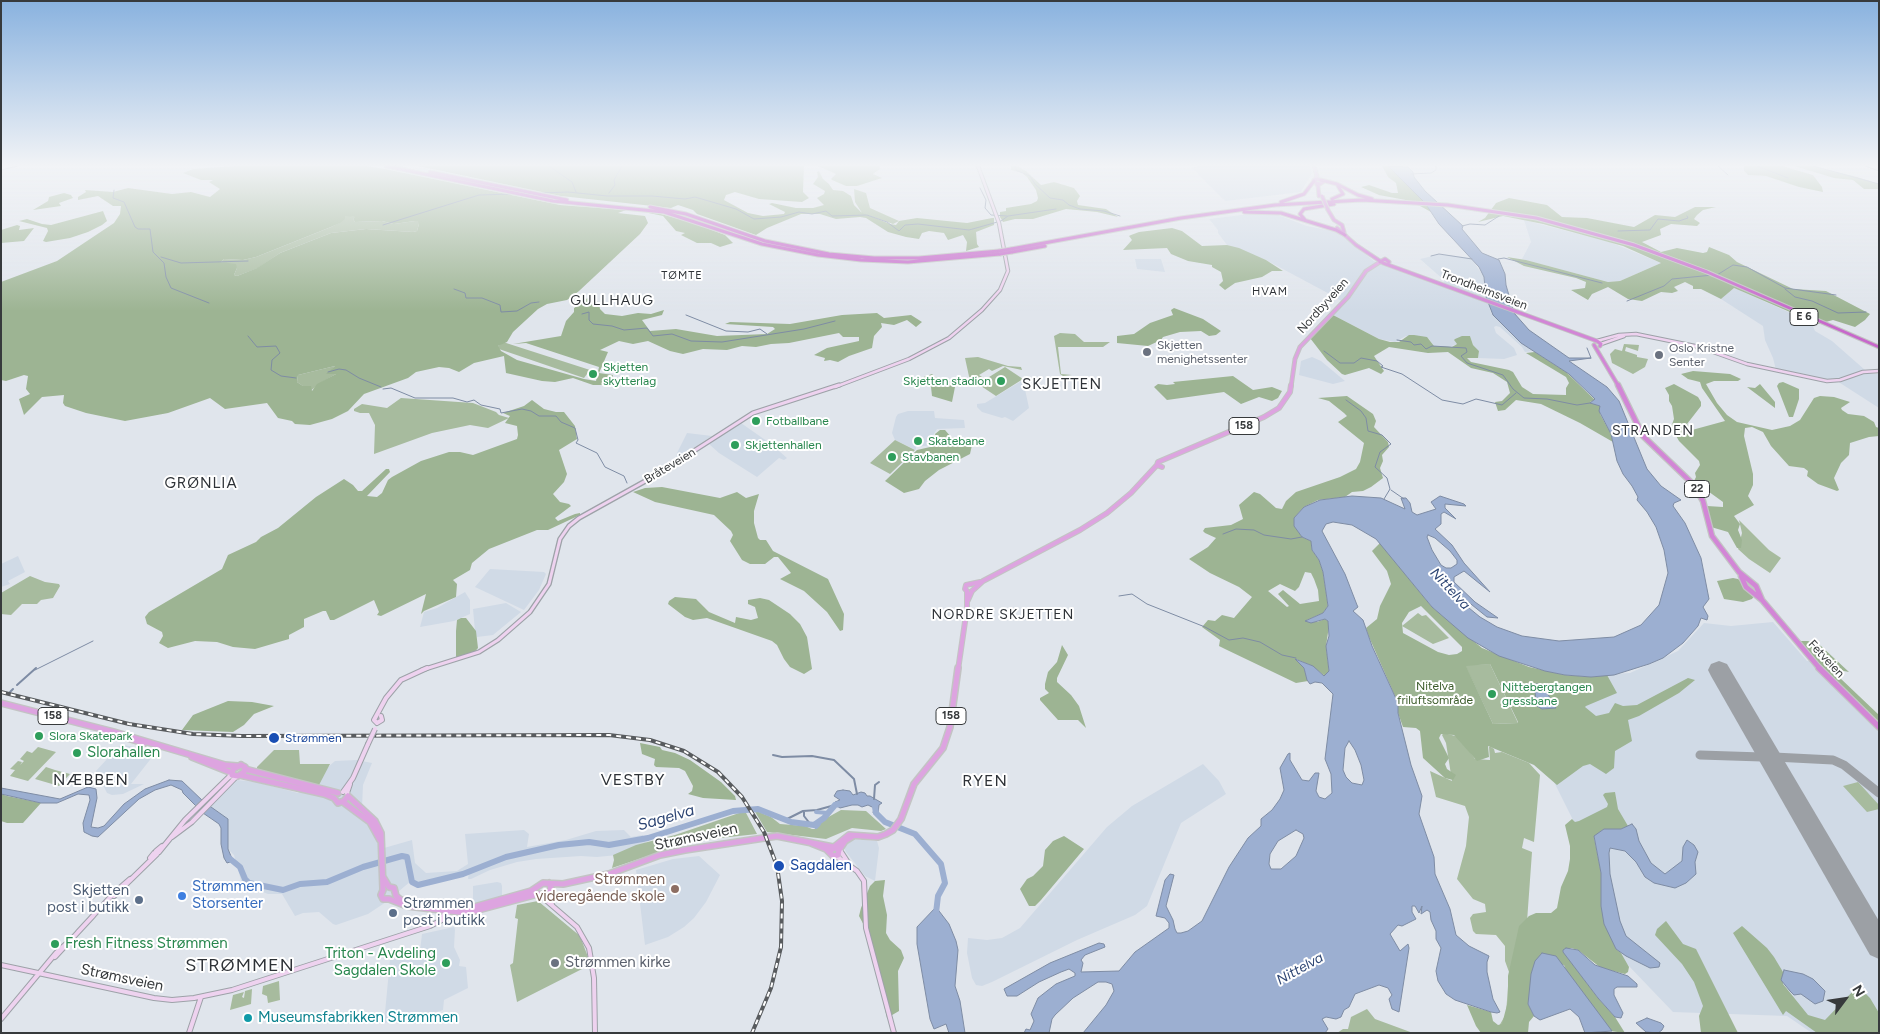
<!DOCTYPE html>
<meta charset="utf-8">
<style>
body{margin:0}
#map{position:relative;width:1880px;height:1034px;overflow:hidden;background:#e0e5ec;font-family:Figtree,sans-serif}
canvas{display:block}
.frame{position:absolute;inset:0;border:2px solid #373a3c;pointer-events:none}
.north{position:absolute;left:1820px;top:974px;width:50px;height:50px;-webkit-text-stroke:4px #fff;paint-order:stroke;rotate:59deg;font-size:14px;font-weight:700;line-height:20px;text-align:center;color:#373a3c}
.north::after{content:'';display:block;margin:auto;width:18px;height:22px;background:#373a3c;clip-path:polygon(50% 0,100% 100%,50% 72%,0 100%)}
</style>
<div id="map">
<canvas width="1880" height="1034"></canvas>
<div class="frame"></div>
<div class="north">N</div>
</div>
<script>
const c = document.querySelector('canvas').getContext('2d');
c.lineJoin = 'round';
function fillPath(path, color) { c.fillStyle = color; c.fill(path, 'evenodd'); }
const toPath = rows => new Path2D(rows.map(r => 'M' + r).join(''));
function trace(path, color, width, dash) { c.strokeStyle = color; c.lineWidth = width; c.lineCap = dash ? 'butt' : 'round'; c.setLineDash(dash || []); c.stroke(path); }
function label(font, color, halo, rows, align = 'center') {
  c.font = font + ' Figtree,sans-serif'; c.lineWidth = 4; c.setLineDash([]); c.textBaseline = 'middle'; c.strokeStyle = halo; c.fillStyle = color; for (const [text, x, y, turn = 0] of rows) {
    c.save(); c.translate(x, y); c.rotate((+turn || 0) * Math.PI / 180); c.textAlign = isNaN(turn) ? turn : align; if (halo) c.strokeText(text, 0, 0); c.fillText(text, 0, 0); c.restore();
  }
}
const built = toPath([
 [1199,166,1310,166,1312,173,1301,192,1226,201,1223,199,1192,168],
 [1258,213,1278,215,1307,226,1338,232,1374,261,1441,286,1445,281,1420,259,1441,254,1471,258,1484,277,1485,293,1491,313,1514,337,1534,351,1525,352,1522,347,1500,327,1496,326,1494,327,1496,333,1514,348,1517,355,1504,359,1478,358,1479,351,1473,345,1470,336,1454,340,1457,344,1446,348,1434,346,1429,339,1406,336,1395,342,1379,339,1333,315,1344,303,1337,298,1266,260,1227,245,1218,233,1218,230,1209,219],
 [1524,220,1610,242,1661,263,1620,281,1608,282,1522,259,1531,242],
 [1135,259,1161,259,1165,272,1137,269],
 [1734,288,1811,322,1815,331,1832,341,1865,370,1871,374,1879,374,1879,408,1837,381,1776,370,1773,358,1765,340,1763,326,1721,299],
 [1312,357,1321,361,1345,381,1333,384,1299,375,1301,361],
 [1023,380,1029,408,1013,421,1005,417,1002,418,982,412,977,407,977,404,985,403],
 [908,411,934,411,935,418,964,420,965,428,937,429,932,437,940,444,916,447,916,450,895,440,892,433,896,417,898,414],
 [741,423,771,444,787,458,784,460,779,458,757,477,719,453,709,444],
 [687,433,712,436,676,459,677,453],
 [18,556,25,572,8,581,10,584,1,587,1,564],
 [490,569,544,572,546,574,539,590,524,610,475,587],
 [465,592,470,600,470,614,454,621,420,627,424,612,437,608],
 [506,603,521,612,493,635,477,637,475,631,473,609],
 [1773,622,1807,661,1812,661,1879,729,1879,1033,1812,1033,1787,1016,1673,1012,1604,940,1588,850,1546,766,1577,676,1630,673,1678,651,1704,623,1731,626],
 [124,745,152,751,153,756,131,784,144,784,123,794,112,795,107,793,96,771,118,747],
 [357,760,372,763,363,785,362,807,364,816,384,848,412,840,415,863,426,873,457,871,468,864,465,834,524,830,529,834,527,847,566,840,596,831,624,830,631,837,643,835,649,852,597,857,581,856,536,859,517,862,490,870,471,879,468,879,469,871,418,886,411,881,386,902,368,914,336,925,333,924,319,912,303,913,295,916,282,894,268,894,242,884,234,855,228,849,228,819,210,806,237,780,256,782,298,793,335,761],
 [1203,764,1219,781,1226,794,1181,823,1147,906,1135,915,1077,940,992,982,982,986,976,985,972,978,967,953,968,938,987,940,1002,938,1020,928,1107,827,1132,806],
 [854,839,877,841,879,848,875,881,865,876,846,852,843,846,849,840],
 [699,856,720,875,706,902,694,918,684,927,668,937,645,945,636,870,673,859],
 [497,882,501,883,502,886,502,896,473,905,473,886],
 [454,927,455,929,454,947,460,960,459,966,466,967,468,988,444,1000,443,1010,425,1016,384,1023,390,960,420,951,422,934]
]);
const green = toPath([
 [854,189,866,193,870,208,899,221,893,224,862,213,855,202],
 [346,215,356,217,353,219,355,222,382,221,394,224,415,221,419,221,419,224,417,231,413,232,366,229,331,233,280,253,258,268,237,276,234,275,237,268,221,262,224,259,243,260,256,257,331,227,339,223],
 [1060,333,1075,334,1084,342,1110,342,1103,347,1058,347,1061,374,1072,375,1063,376,1060,374,1054,336],
 [503,342,590,370,584,378,496,348],
 [1624,344,1639,345,1638,351,1626,347,1625,351,1637,355,1637,357,1648,359,1645,367,1633,374,1612,363,1610,354,1615,349,1622,351],
 [978,357,1008,366,1021,367,1022,370,1003,366,992,371,989,369,979,375,982,377,970,381,965,358],
 [335,366,328,374,336,374,322,382,333,380,338,384,332,389,317,390,317,386,310,391,297,382,298,375],
 [1005,367,1023,379,996,396,978,384],
 [401,398,473,403,496,412,499,415,509,418,488,428,470,425,432,433,374,454,375,425,369,413,360,413,354,411,354,409,362,404,387,408],
 [895,440,915,450,890,474,870,463],
 [1739,520,1769,550,1781,558,1770,573,1749,559,1738,549,1742,533],
 [30,576,45,582,59,584,60,586,53,598,41,600,37,604,22,604,11,615,1,614,1,593],
 [1418,613,1422,616,1426,615,1449,638,1433,644,1402,626],
 [1490,664,1518,723,1493,724,1465,665],
 [1444,733,1459,737,1475,759,1490,760,1489,747,1491,747,1494,749,1495,753,1502,752,1529,763,1540,775,1534,842,1524,838,1522,848,1532,852,1519,1033,1495,1033,1506,1014,1509,972,1505,961,1505,946,1496,935,1476,934,1473,931,1470,918,1473,914,1486,912,1485,904,1473,899,1457,879,1466,846,1469,817,1465,806,1436,797,1430,771,1452,781,1446,743,1442,735],
 [38,747,56,752,28,781,10,776,15,770,10,769,18,761,22,762,20,765,24,761,20,759,27,751,32,753],
 [274,750,299,750,300,764,330,764,319,785,257,770,257,767],
 [46,767,55,770,70,774,59,786,35,779],
 [1858,782,1879,805,1879,809,1867,812,1843,786],
 [754,810,771,817,780,824,805,826,812,829,815,829,823,820,841,810,866,811,886,829,881,831,852,828,826,839,767,832],
 [745,811,757,834,693,841,612,868,614,860,613,855,636,845,675,835],
 [538,901,580,936,588,957,586,967,517,1002,510,965,513,963,518,919,515,918,517,905],
 [279,981,280,1000,268,1003,267,996,262,994,263,986],
 [252,989,251,1004,230,1010,233,995,244,992,242,997,244,998,245,991],
 [1367,1009,1375,1019,1413,1033,1337,1033,1343,1029,1348,1029,1351,1017]
]);
const forest = toPath([
 [236,166,366,166,385,169,560,205,626,210,618,213,645,216,648,223,640,234,579,291,567,300,547,304,538,309,513,332,507,342,498,346,501,351,517,360,584,379,596,381,599,367,526,343,513,344,561,336,566,321,574,312,574,308,579,305,578,301,589,298,593,298,599,303,600,309,605,314,622,316,638,313,651,314,664,310,662,315,642,320,650,331,676,329,717,336,767,334,775,329,773,327,725,324,730,322,790,324,842,315,877,313,884,318,911,315,922,322,916,327,907,320,894,325,881,323,882,327,874,336,872,348,849,356,838,362,830,360,824,361,825,358,814,355,827,348,859,341,859,337,843,337,839,333,789,343,771,344,756,347,742,346,727,350,703,349,683,354,670,351,648,341,633,344,619,341,600,350,608,352,599,373,613,375,610,384,606,385,593,385,573,378,555,382,542,381,506,373,504,356,474,363,459,372,449,368,439,367,416,372,408,378,364,394,348,411,332,419,310,425,295,424,292,421,278,418,267,403,225,409,210,398,168,413,125,421,86,413,65,406,63,403,64,395,42,397,24,415,19,399,30,394,26,389,28,376,24,375,6,381,1,380,1,282,57,261,114,223,120,214,121,206,113,206,98,196,78,200,78,197,86,192,85,190,113,192,128,188,172,194,191,192,210,197,220,189,209,182,213,180,201,180,183,173,193,169],
 [345,216,355,217,353,219,355,222,382,221,394,224,415,221,418,221,419,224,417,231,413,232,366,229,331,233,280,253,257,268,237,276,234,275,237,268,236,264,221,262,224,259,243,260,256,257,331,227,340,223,345,219],
 [335,366,326,374,336,374,317,384,312,391,311,386,303,386,297,382,298,375],
 [418,166,804,166,803,192,809,198,802,202,759,199,735,192,726,195,724,200,748,213,763,216,784,214,785,212,769,204,772,203,796,208,813,208,824,205,817,198,824,194,825,191,813,184,818,177,817,172,819,171,823,179,829,184,833,190,843,191,851,196,854,205,861,212,890,224,896,225,899,221,917,218,967,223,992,218,994,218,994,225,976,232,977,244,979,247,966,251,967,242,963,235,948,240,944,233,929,231,922,233,919,239,906,237,888,232,866,218,860,217,836,219,820,214,801,214,767,228,756,235,697,214,693,210,678,205,671,208,561,196],
 [818,166,879,166,880,169,873,174,882,178,857,186,846,186,832,180,831,179,836,174],
 [1011,166,1017,166,1026,171,1041,185,1054,182,1074,188,1080,196,1077,201,1078,205,1106,209,1118,217,1097,212,1066,209,1033,219,1015,219,1003,222,1000,217,1000,212,1006,211,1006,208,1031,204,1037,201,1038,198,1036,190,1027,177,1022,173,1011,170],
 [1382,166,1388,166,1425,203,1431,212,1411,201,1379,195,1361,187,1369,185,1392,193,1398,193,1396,183,1388,177],
 [1744,166,1782,166,1813,175,1822,187,1823,192,1799,187,1766,176,1748,175,1744,171],
 [1794,166,1813,166,1857,177,1879,184,1879,189,1864,189,1853,180,1834,178],
 [64,193,71,195,73,198,59,203,61,206,33,210,48,201,49,197],
 [1509,198,1547,205,1562,217,1587,218,1634,227,1655,215,1675,217,1695,207,1716,207,1703,210,1697,215,1694,219,1700,223,1697,226,1671,224,1660,229,1661,235,1642,242,1661,252,1677,248,1703,253,1707,252,1709,247,1729,255,1737,262,1793,289,1826,291,1870,314,1865,320,1855,327,1833,320,1818,324,1734,288,1721,299,1701,289,1693,289,1693,286,1685,282,1674,287,1678,291,1672,293,1661,292,1642,301,1628,299,1608,287,1592,294,1588,300,1571,290,1585,288,1586,282,1576,278,1524,266,1507,257,1526,260,1608,282,1620,281,1661,263,1623,246,1543,224,1503,216,1478,222,1485,218,1496,203],
 [103,211,107,221,102,225,88,232,70,238,46,242,43,241,48,231,47,228,19,221,27,219,42,224,51,225],
 [644,212,661,214,693,223,725,235,733,243,720,247,711,243,697,243,681,235,685,233,676,231,663,216],
 [17,225,20,226,19,230,34,228,24,241,1,243,1,230],
 [1172,228,1182,231,1202,246,1227,245,1239,248,1266,260,1283,271,1272,271,1262,277,1235,283,1225,290,1219,285,1223,281,1221,272,1212,267,1212,265,1188,261,1171,254,1167,248,1123,250,1132,240,1129,236,1131,235,1139,232],
 [1174,308,1203,319,1221,331,1216,335,1209,336,1201,331,1180,332,1163,337,1161,340,1148,346,1117,343,1117,336,1134,334,1150,323,1173,315,1171,310],
 [1333,315,1379,339,1390,342,1399,342,1409,335,1414,335,1427,337,1434,346,1452,347,1457,344,1454,340,1455,339,1462,336,1470,336,1473,345,1479,351,1478,358,1467,358,1471,362,1509,370,1513,372,1522,387,1533,394,1566,395,1566,388,1569,383,1566,377,1526,353,1535,352,1566,372,1595,400,1590,402,1600,406,1600,414,1611,434,1613,442,1580,423,1541,404,1516,400,1505,410,1498,411,1495,402,1502,401,1510,393,1507,382,1493,373,1471,368,1448,352,1428,353,1389,347,1374,356,1384,371,1381,374,1369,368,1345,375,1342,374,1327,360,1310,338],
 [1693,371,1730,374,1741,379,1738,381,1714,381,1706,384,1717,403,1727,415,1737,422,1772,430,1790,426,1800,420,1814,398,1820,396,1834,397,1850,402,1841,408,1842,410,1848,414,1864,416,1874,422,1876,427,1879,428,1879,436,1869,437,1850,443,1849,455,1841,463,1834,478,1839,490,1837,491,1818,484,1807,476,1808,471,1804,468,1789,466,1771,446,1763,432,1752,427,1745,428,1744,436,1753,474,1753,485,1748,496,1754,505,1734,516,1740,524,1738,530,1742,540,1741,548,1737,548,1728,532,1711,527,1707,506,1723,507,1723,502,1694,481,1696,477,1695,473,1700,465,1699,461,1679,441,1671,427,1674,419,1672,406,1669,401,1669,395,1665,388,1674,384,1698,397,1701,402,1701,406,1687,424,1692,430,1725,421,1702,388,1700,382,1688,379,1681,374],
 [932,374,935,377,953,382,955,387,952,402,932,396,931,387,921,378],
 [1233,376,1253,390,1272,387,1282,391,1278,398,1272,401,1259,397,1241,404,1224,392,1167,400,1154,387,1158,384,1167,385,1175,384,1173,382],
 [1783,382,1799,389,1799,399,1793,417,1789,417,1777,386,1779,383],
 [1760,384,1775,402,1775,408,1747,387,1755,388],
 [1347,396,1373,414,1376,421,1374,427,1388,442,1389,447,1382,455,1383,461,1380,468,1383,478,1371,487,1363,491,1352,492,1345,497,1318,500,1304,507,1294,518,1294,525,1302,537,1311,541,1312,550,1319,560,1323,572,1328,606,1323,613,1307,620,1317,622,1325,619,1328,621,1329,626,1326,646,1329,671,1325,676,1312,666,1296,659,1304,668,1308,681,1296,683,1225,649,1219,646,1220,640,1202,627,1208,620,1215,621,1222,615,1234,618,1252,597,1239,587,1210,573,1189,559,1208,547,1216,538,1205,533,1203,531,1205,528,1231,525,1243,519,1239,505,1254,492,1260,494,1276,508,1282,509,1286,501,1296,492,1340,477,1356,469,1360,462,1364,443,1338,422,1347,416,1344,413,1329,401,1318,398],
 [1305,572,1311,573,1314,579,1318,590,1319,601,1300,604,1283,590,1278,594,1289,606,1287,607,1268,591,1280,584,1295,591,1299,587],
 [532,400,544,409,556,412,564,412,575,426,577,439,559,450,567,474,564,482,553,494,560,502,569,504,571,506,555,518,558,521,575,514,580,513,580,515,548,530,537,530,489,549,472,563,470,570,453,580,457,584,456,597,424,611,421,614,426,594,381,616,377,615,379,612,374,600,334,620,330,620,326,611,323,611,304,619,304,627,289,635,289,639,255,649,233,647,217,642,195,641,168,648,159,643,163,636,162,632,147,624,145,617,149,612,222,569,228,555,256,542,261,537,278,528,316,497,344,479,353,485,358,491,362,491,386,469,389,469,390,472,367,496,377,497,382,493,388,480,392,477,421,461,449,452,460,452,473,455,517,439,518,435,517,426,505,423,510,416,503,413,524,406],
 [940,430,945,430,951,437,970,441,972,445,970,454,939,470,925,481,919,489,904,493,885,481,917,450,939,445,935,434],
 [662,487,720,498,737,492,746,498,759,494,754,511,754,523,758,538,760,540,766,540,773,551,828,579,844,614,843,630,840,631,827,612,804,591,780,579,791,573,778,557,774,557,765,564,750,564,742,560,730,541,733,535,731,531,714,515,655,502,633,492,645,488],
 [1380,543,1432,607,1482,648,1529,667,1565,675,1591,677,1607,675,1617,693,1586,706,1585,707,1596,716,1609,713,1615,703,1623,706,1637,705,1688,678,1695,680,1679,693,1639,716,1628,720,1632,741,1615,751,1614,768,1606,774,1590,764,1583,766,1557,785,1534,765,1488,746,1489,757,1477,761,1454,735,1441,734,1439,738,1449,758,1445,764,1447,769,1456,775,1453,780,1445,778,1423,758,1420,731,1416,728,1403,727,1398,713,1398,703,1369,637,1366,628,1377,619,1380,606,1391,584,1387,571,1372,551],
 [1421,606,1462,647,1462,651,1457,654,1449,655,1438,652,1403,633,1402,623,1409,612],
 [1490,664,1518,722,1518,723,1493,724,1466,666],
 [1733,578,1738,579,1742,582,1754,596,1752,599,1743,602,1724,599,1717,581],
 [675,597,696,599,709,612,735,623,736,617,751,620,758,618,755,607,748,604,748,600,760,598,769,600,790,614,800,624,807,637,812,669,804,674,790,667,784,659,777,645,772,641,707,618,693,620,685,617,668,604,669,601],
 [461,618,466,618,476,631,478,648,473,654,456,657,456,631,457,620],
 [1799,641,1808,641,1821,646,1849,672,1844,671,1839,677,1879,715,1879,722,1840,686],
 [1062,645,1068,655,1057,678,1057,682,1071,695,1079,706,1086,728,1078,720,1058,720,1040,700,1040,698,1049,693,1045,689,1045,684,1048,672,1057,662],
 [228,701,252,702,274,706,254,714,244,725,233,732,182,730,193,715],
 [640,743,660,747,662,750,675,753,690,760,721,782,735,796,736,800,703,798,688,794,692,791,693,786,685,771,679,768,656,767,654,765,655,759,642,754],
 [1615,792,1618,809,1628,826,1621,829,1604,829,1594,837,1601,873,1601,906,1616,949,1621,953,1629,967,1628,972,1625,974,1601,968,1578,950,1571,948,1563,951,1598,998,1615,1017,1625,1033,1610,1031,1568,975,1564,965,1536,961,1528,1004,1534,1016,1529,1022,1528,1033,1481,1033,1476,1026,1467,1005,1491,1012,1493,1021,1498,1025,1502,1024,1508,1001,1508,976,1519,926,1529,916,1536,913,1551,913,1557,908,1561,887,1568,871,1570,859,1570,846,1565,825,1572,819,1575,822,1579,821,1607,807,1608,804,1603,795,1605,793],
 [1,794,7,796,41,803,23,823,7,823,1,821],
 [1064,836,1084,849,1041,900,1035,906,1029,906,1020,889,1027,879,1033,876,1043,866,1045,850,1053,841],
 [885,880,883,896,887,915,886,933,890,940,901,950,904,958,898,971,899,1011,887,1018,867,931,859,916,861,908,870,886,875,881],
 [1666,921,1683,944,1696,949,1738,1033,1701,1033,1699,1016,1703,1006,1694,982,1682,964,1655,935,1657,929],
 [1742,926,1767,948,1774,957,1783,972,1783,984,1808,1015,1825,1020,1858,986,1870,998,1879,1013,1879,1033,1817,1033,1786,1011,1783,1015,1733,933]
]);
const water = toPath([
 [1388,166,1408,167,1413,172,1414,177,1425,191,1463,226,1462,229,1482,253,1499,260,1505,274,1506,285,1514,313,1529,330,1569,358,1591,358,1569,361,1607,387,1619,401,1647,469,1661,486,1681,500,1674,503,1673,506,1685,523,1701,558,1709,599,1703,607,1708,616,1707,620,1701,618,1698,626,1683,643,1663,658,1649,664,1614,675,1591,677,1565,675,1545,671,1499,656,1468,638,1432,607,1376,539,1352,525,1333,522,1326,524,1322,531,1345,574,1357,605,1358,607,1353,611,1363,620,1372,646,1398,703,1398,713,1411,765,1422,796,1419,814,1434,857,1435,874,1450,909,1456,935,1469,946,1489,956,1487,962,1487,972,1493,999,1500,1012,1497,1013,1491,1012,1455,1000,1446,994,1438,981,1436,971,1441,948,1436,939,1436,931,1431,920,1430,912,1427,910,1421,914,1422,906,1419,913,1415,906,1412,906,1412,912,1416,919,1402,926,1398,925,1390,934,1400,951,1408,944,1409,948,1399,1012,1392,1009,1389,999,1392,995,1388,988,1379,985,1355,994,1349,1007,1344,1010,1341,1017,1336,1019,1326,1017,1322,1019,1328,1029,1325,1033,1083,1033,1106,1005,1114,991,1112,984,1106,982,1098,982,1073,998,1055,1015,1052,1019,1049,1033,1024,1033,1026,1029,1030,1030,1034,1021,1031,1014,1038,998,1056,984,1075,976,1075,973,1069,969,1061,972,1039,982,1017,996,1007,996,1004,989,1050,963,1099,943,1104,944,1105,947,1085,955,1081,960,1083,963,1081,972,1119,971,1135,952,1169,928,1169,923,1165,918,1156,916,1165,880,1170,874,1174,875,1166,906,1173,920,1175,929,1177,933,1181,933,1188,931,1202,921,1229,867,1248,838,1261,826,1261,819,1272,810,1280,799,1284,790,1280,768,1288,754,1290,753,1290,760,1302,780,1309,781,1315,773,1319,773,1316,791,1319,797,1325,799,1332,793,1331,774,1325,759,1333,694,1322,683,1315,682,1310,684,1307,680,1304,668,1295,659,1313,666,1324,676,1329,671,1326,646,1329,636,1328,621,1325,619,1311,623,1305,621,1323,613,1328,606,1323,572,1319,560,1312,550,1311,541,1302,537,1294,526,1294,518,1304,507,1320,500,1352,496,1381,498,1405,509,1401,498,1406,498,1410,503,1412,512,1417,515,1436,509,1431,502,1440,496,1464,504,1466,506,1445,504,1445,508,1456,519,1444,512,1441,514,1441,524,1435,529,1452,545,1464,563,1490,592,1464,571,1454,577,1454,582,1475,602,1498,618,1487,617,1446,584,1443,582,1441,585,1480,617,1497,627,1522,636,1559,641,1614,637,1641,625,1659,605,1668,573,1664,550,1656,527,1647,512,1637,500,1638,497,1632,486,1623,474,1617,461,1611,434,1599,411,1600,406,1590,403,1595,399,1569,374,1521,343,1493,315,1486,297,1484,277,1479,267,1439,224,1425,203,1388,166],
 [1428,535,1435,538,1450,551,1457,560,1457,564,1451,568,1446,568,1441,565,1432,550,1427,537,1428,535],
 [1349,741,1355,750,1361,765,1364,780,1362,785,1352,783,1346,777,1343,770,1345,748,1349,741],
 [1296,830,1303,834,1304,838,1296,856,1281,869,1271,869,1269,864,1270,854,1278,841,1296,830],
 [1528,684,1539,684,1546,691,1556,708,1542,709,1537,706,1535,692,1528,684],
 [169,780,182,781,204,802,228,819,228,849,233,861,227,863,224,858,221,844,221,828,219,824,203,813,183,793,182,790,171,785,155,790,139,799,98,837,92,836,84,832,83,823,90,800,89,795,78,794,57,803,41,803,1,794,1,788,60,799,88,787,96,789,97,798,91,827,98,828,104,826,124,804,145,789,169,780],
 [843,790,850,791,853,795,861,792,865,793,867,796,870,796,882,803,879,805,878,813,873,813,874,808,868,805,862,807,858,805,852,805,840,808,837,806,835,802,840,800,834,796,837,791,843,790],
 [1632,824,1636,829,1639,841,1651,863,1665,874,1682,861,1683,847,1687,840,1694,845,1698,852,1695,862,1696,874,1686,883,1675,888,1654,883,1645,877,1636,862,1625,851,1610,848,1609,853,1610,874,1620,921,1626,936,1660,963,1659,967,1650,968,1626,956,1616,949,1604,924,1601,906,1601,873,1594,836,1604,829,1621,829,1632,824],
 [936,907,949,924,956,941,958,950,955,986,960,1001,965,1033,949,1033,946,1024,934,1029,930,1019,917,944,917,927,936,907],
 [1566,948,1578,950,1595,965,1628,976,1637,984,1637,987,1617,987,1614,989,1614,995,1623,1013,1621,1018,1615,1017,1598,998,1563,952,1563,950,1566,948],
 [1542,953,1556,956,1612,1031,1585,1033,1579,1017,1570,1009,1540,1020,1534,1016,1528,1004,1531,974,1535,961,1542,953],
 [1784,970,1803,974,1813,979,1825,991,1823,1001,1815,1004,1801,994,1794,995,1790,991,1781,980,1784,970],
 [1647,1018,1661,1023,1664,1026,1662,1030,1658,1033,1646,1032,1636,1023,1647,1018]
]);
const streamFar1 = toPath([
 [549,166,572,182,576,192],
 [1015,166,1016,170,1030,176,1035,184,1050,198,1063,200,1069,205,1080,209,1104,211,1120,216],
 [1718,166,1728,175],
 [1757,166,1788,178],
 [1813,166,1879,184],
 [1865,166,1879,171],
 [1,170,18,166],
 [1411,174,1431,173,1436,170,1436,166],
 [980,188,986,200,985,208,991,215,1007,216],
 [114,190,113,198,124,202,135,227,138,229,150,229,153,252,164,263,166,277,171,288,209,303],
 [542,193,568,192,607,196,652,196,685,199,695,197,736,209,754,219,781,217,799,212,812,214,826,211,832,216,867,215,887,222,899,231,905,225,918,224,969,230,1001,221,1008,216,1056,209],
 [609,193,615,185,614,180,622,166],
 [383,225,479,195,513,194],
 [1462,226,1470,224,1485,225,1499,216],
 [1618,231,1650,230,1658,219,1679,221,1688,218,1687,216],
 [1431,256,1439,254,1472,259],
 [161,257,181,263,248,261],
 [1498,259,1504,258,1602,283],
 [1717,275,1733,265,1747,267,1785,288,1836,295],
 [454,289,465,293,466,298,482,298,500,305,501,312,517,311,531,303,539,302],
 [1785,289,1795,297,1812,301,1838,313,1866,312],
 [1627,301,1664,286,1672,279,1713,275],
 [582,314,589,312,589,320,593,324,612,326,624,330,647,328,653,336,672,334,691,341,722,342,804,329,835,321],
 [686,315,726,331,748,332,760,329,767,334],
 [248,336,257,347,276,346,280,353,272,360,271,370,281,376,296,378],
 [1397,340,1411,342,1414,345,1421,344,1426,349,1432,346,1466,348,1467,352,1461,356,1467,363,1503,375,1513,389,1524,398,1547,399,1577,405,1590,403],
 [1587,348,1591,358],
 [1324,351,1340,363,1354,363,1361,358,1377,361,1383,366,1381,367,1402,374,1442,400,1463,404,1476,399,1502,405,1516,393],
 [328,372,339,369,346,370,359,378,381,387],
 [383,389,391,388,415,398,453,398,467,402,474,400,481,405,500,409,501,413,522,409,531,411,539,416,556,416,561,422,575,428,578,440,576,443,597,453,605,467,624,476,627,483],
 [1346,400,1361,411,1366,418,1368,431,1382,435,1391,444,1380,452,1375,467,1387,478,1390,489,1384,499],
 [1391,490,1404,499],
 [1223,534,1236,529,1254,530,1264,535,1291,539,1302,537],
 [1119,596,1132,594,1147,604,1205,627,1229,640,1243,638,1260,642,1282,655,1296,658],
 [35,670,93,641]
]);
const stream = toPath([
 [17,685,36,668],
 [10,692,13,689],
 [773,755,782,757,812,756,834,760,854,779,857,794],
 [874,799,875,785,879,782],
 [804,811,804,816,811,825],
 [785,820,803,811,817,810,835,805]
]);
const canal = toPath([
 [816,812,828,813],
 [816,827,819,824]
]);
const river = toPath([
 [875,807,876,813,885,822,915,834,941,864,945,883,938,896,936,913],
 [229,858,240,867,245,879,249,883,283,890,300,884,327,882,363,867,402,856,407,857,412,882,418,885,463,874,506,857,559,845,589,842,609,845,648,838,733,811,758,809,791,822,814,825,824,818,835,805,843,803]
]);
const taxiway = toPath([
 [1700,755,1762,757,1772,762,1774,757,1833,760,1844,765,1879,793]
]);
const runway = toPath([
 [1719,661,1727,664,1879,921,1879,959,1870,955,1711,676,1708,670,1711,664,1719,661]
]);
const secondaryFar2 = toPath([
 [1597,341,1619,335,1636,334,1695,346,1717,353],
 [1601,344,1624,336],
 [1716,353,1747,364,1827,381,1840,380,1863,372,1879,371],
 [835,387,909,359,949,338,982,310,1000,290,1008,271,999,223,978,166]
]);
const secondaryFar1 = toPath([
 [422,670,479,652,498,640,530,612,549,584,560,539,569,526,579,518,658,474,753,413,839,385]
]);
const secondary = toPath([
 [377,723,374,720,386,698,401,680,427,668],
 [377,723,382,720,381,716],
 [343,792,353,778,368,744],
 [347,793,350,784],
 [172,837,192,822,236,777],
 [840,850,849,864],
 [156,851,162,846],
 [159,852,185,820,232,774],
 [836,856,857,871,864,881,866,928,894,1033],
 [150,858,154,853],
 [549,892,552,905],
 [114,896,157,854],
 [541,896,577,927,589,948,594,978,595,1033],
 [439,922,447,910],
 [78,932,115,892,130,879],
 [55,957,93,916],
 [1,965,154,998,172,1000,194,998,232,990,430,926,446,918,449,911],
 [1,1019,56,953,66,944],
 [189,1033,201,997]
]);
const primaryFar2 = toPath([
 [1314,166,1317,176,1315,180],
 [1291,387,1295,359,1300,347,1348,297,1366,271,1380,262]
]);
const primaryFar1 = toPath([
 [1162,467,1157,465,1158,462,1264,417,1279,408,1290,392,1291,385],
 [967,591,965,589,966,585,980,582],
 [968,600,972,591,983,581,1080,530,1107,513,1131,493,1157,465],
 [958,670,967,608,967,591]
]);
const primary = toPath([
 [1,703,114,732,225,765,237,766],
 [107,732,144,743],
 [192,757,232,773],
 [241,765,245,767,244,772,238,776,232,775,233,769,241,765],
 [245,769,338,793],
 [240,775,324,794,334,798,338,803,344,801,348,796],
 [348,796,375,821,381,833,383,890,381,895,383,899,389,899,407,906,467,913,538,894],
 [343,802,370,822,380,840],
 [811,843,826,849,833,856,838,855,839,850,834,847,830,852],
 [834,847,849,835,878,837,886,834,893,830,901,819,914,784,943,748,950,727,958,668],
 [839,850,845,841,853,836],
 [383,877,389,887,394,888,396,896,401,900,467,909,531,891,543,883,563,884,609,874,660,855,685,850,777,836,833,847],
 [538,894,544,895,549,892,551,888,549,883]
]);
const trunkFar2 = toPath([
 [1318,179,1323,182,1320,184,1316,183,1314,180,1318,179],
 [1316,183,1318,186,1319,196],
 [1328,210,1334,220,1342,225,1344,232],
 [1337,228,1356,245,1383,263,1597,341,1601,344,1600,346],
 [1380,262,1385,259,1389,262],
 [1594,345,1619,387]
]);
const trunkFar1 = toPath([
 [1618,385,1643,436,1694,485,1703,501,1712,536,1739,572,1756,586,1762,600],
 [1741,576,1746,587,1762,600,1821,670]
]);
const trunk = toPath([
 [1819,668,1879,727]
]);
const motorway = toPath([
 [386,166,553,201,664,212,762,244,818,255,861,260,908,262,1000,254],
 [430,172,567,200],
 [1321,180,1337,184,1358,195,1372,199],
 [1332,199,1343,194,1338,186],
 [1281,202,1304,194,1314,181],
 [650,207,686,214,765,241,829,254,874,258,919,258,999,251],
 [1244,212,1281,213,1336,230,1345,235],
 [1305,220,1300,214,1304,209,1334,204],
 [1011,249,1181,218,1275,205,1362,200,1448,205,1536,218,1634,245,1707,272,1879,347],
 [1012,252,1045,246]
]);
const rail = toPath([
 [1,692,129,724,193,734,242,736,609,735,650,740,684,751,718,772,742,797,764,832,777,866,782,901,781,947,771,988,752,1033]
]);
const secondaryBridge = toPath([
 [368,744,375,729]
]);
const trunkBridge = toPath([
 [1322,196,1328,210]
]);
const motorwayBridge = toPath([
 [999,251,1011,249],
 [1000,254,1012,252]
]);
const markers = [
 [1147,352,5,"#6b7280"],
 [1659,355,5,"#6b7280"],
 [593,374,5,"#2e9e5b"],
 [1001,381,5,"#2e9e5b"],
 [756,421,5,"#2e9e5b"],
 [918,441,5,"#2e9e5b"],
 [735,445,5,"#2e9e5b"],
 [892,457,5,"#2e9e5b"],
 [1492,694,5,"#2e9e5b"],
 [39,736,5,"#2e9e5b"],
 [274,738,6,"#1a4fb4"],
 [77,753,5,"#2e9e5b"],
 [779,866,6,"#1a4fb4"],
 [675,889,5,"#8d6e63"],
 [182,896,5,"#3f7fe0"],
 [139,900,5,"#5c6f8a"],
 [393,913,5,"#5c6f8a"],
 [55,944,5,"#2e9e5b"],
 [446,963,5,"#2e9e5b"],
 [555,963,5,"#6b7280"],
 [248,1018,5,"#0f9aa8"]
];
const farNeighbourhoodnames = [
 ["TØMTE",682,276],
 ["HVAM",1270,292]
];
const shields = [
 [1804,317,28],
 [1244,426,30],
 [1697,489,25],
 [53,716,30],
 [951,716,30]
];
const shieldNames = [
 ["E 6",1804,317],
 ["158",1244,426],
 ["22",1697,489],
 ["158",53,716],
 ["158",951,716]
];
const streetNames = [
 ["Trondheimsveien",1484,290,21],
 ["Nordbyveien",1323,306,-48],
 ["Bråteveien",670,466,-31],
 ["Fetveien",1826,659,47]
];
const worshipNames = [
 ["Skjetten",1157,345],
 ["menighetssenter",1157,359],
 ["Oslo Kristne",1669,348],
 ["Senter",1669,362]
];
const leisureNames = [
 ["Skjetten",603,367],
 ["skytterlag",603,381],
 ["Skjetten stadion",991,381,"right"],
 ["Fotballbane",766,421],
 ["Skatebane",928,441],
 ["Skjettenhallen",745,445],
 ["Stavbanen",902,457],
 ["Nittebergtangen",1502,687],
 ["gressbane",1502,701],
 ["Slora Skatepark",49,736]
];
const parkNames = [
 ["Nitelva",1435,686],
 ["friluftsområde",1435,700]
];
const transitNames = [
 ["Strømmen",285,738]
];
const neighbourhoodNames = [
 ["GULLHAUG",612,301],
 ["STRANDEN",1653,431],
 ["NORDRE SKJETTEN",1003,615]
];
const waterNames = [
 ["Nittelva",1450,589,47],
 ["Nittelva",1300,969,-29]
];
const quarterNames = [
 ["SKJETTEN",1062,385],
 ["GRØNLIA",201,484]
];
const nearLeisurenames = [
 ["Slorahallen",87,753],
 ["Fresh Fitness Strømmen",65,944],
 ["Triton - Avdeling",436,954,"right"],
 ["Sagdalen Skole",436,971,"right"]
];
const nearStreetnames = [
 ["Strømsveien",696,837,-12],
 ["Strømsveien",122,978,12]
];
const nearTransitnames = [
 ["Sagdalen",790,866]
];
const nearEducationnames = [
 ["Strømmen",665,880],
 ["videregående skole",665,897]
];
const nearShopnames = [
 ["Strømmen",192,887],
 ["Storsenter",192,904]
];
const nearServicenames = [
 ["Skjetten",129,891],
 ["post i butikk",129,908],
 ["Strømmen",403,904,"left"],
 ["post i butikk",403,921,"left"]
];
const nearWorshipnames = [
 ["Strømmen kirke",565,963]
];
const nearCulturenames = [
 ["Museumsfabrikken Strømmen",258,1018]
];
const nearNeighbourhoodnames = [
 ["NÆBBEN",91,780],
 ["VESTBY",633,780],
 ["RYEN",985,781]
];
const nearWaternames = [
 ["Sagelva",666,818,-16]
];
const nearQuarternames = [
 ["STRØMMEN",240,966]
];
fillPath(built, '#d0dae6');
fillPath(green, '#a7bb9e');
fillPath(forest, '#9db493');
fillPath(water, '#9cafd1');
trace(water, '#7e8ca4', 1);
trace(streamFar1, '#7e8ca4', 1);
trace(stream, '#7e8ca4', 2);
trace(canal, '#9cafd1', 4);
trace(river, '#9cafd1', 6);
trace(taxiway, '#9ca0a5', 9);
fillPath(runway, '#9ca0a5');
trace(secondaryFar2, '#9da2a8', 4.5);
trace(secondaryFar1, '#9da2a8', 5.5);
trace(secondary, '#9da2a8', 6);
trace(primaryFar2, '#c3c4c4', 5);
trace(primaryFar1, '#c3c4c4', 6);
trace(primary, '#c3c4c4', 8);
trace(trunkFar2, '#c3c4c4', 5);
trace(trunkFar1, '#c3c4c4', 7);
trace(trunk, '#c3c4c4', 8);
trace(motorway, '#c3c4c4', 5);
trace(secondaryFar2, '#eed2ef', 2.5);
trace(secondaryFar1, '#eed2ef', 3);
trace(secondary, '#eed2ef', 4);
trace(primaryFar2, '#dda4e0', 3);
trace(primaryFar1, '#dda4e0', 4);
trace(primary, '#dda4e0', 5);
trace(trunkFar2, '#d286d6', 3);
trace(trunkFar1, '#d286d6', 4.5);
trace(trunk, '#d286d6', 5.5);
trace(motorway, '#c768cb', 3);
trace(rail, '#585b5e', 4);
trace(rail, '#fff', 2, [5]);
trace(secondaryBridge, '#9da2a8', 6, []);
trace(trunkBridge, '#c3c4c4', 5, []);
trace(motorwayBridge, '#c3c4c4', 5, []);
trace(secondaryBridge, '#eed2ef', 4);
trace(trunkBridge, '#d286d6', 3);
trace(motorwayBridge, '#c768cb', 3);
const sky = c.createLinearGradient(0, 0, 0, 311);
sky.addColorStop(0, '#89b2df');
sky.addColorStop(0.53, '#f1f3f6');
sky.addColorStop(1, '#f1f3f600');
c.fillStyle = sky;
c.fillRect(0, 0, 1880, 311);
for (const [x, y, r, color] of markers) { const dot = new Path2D(); dot.arc(x, y, r, 0, 2 * Math.PI); c.fillStyle = color; c.fill(dot); trace(dot, '#fff', 2); }
c.letterSpacing = '1px';
label('11px', '#2e3237', '#fff', farNeighbourhoodnames);
c.letterSpacing = '0px';
for (const [x, y, w] of shields) { const box = new Path2D(); box.roundRect(x - w / 2, y - 8.5, w, 17, 4); c.fillStyle = '#fff'; c.fill(box); trace(box, '#373a3c', 1); }
label('bold 11px', '#373a3c', null, shieldNames);
label('12px', '#373a3c', '#fff', streetNames);
label('12px', '#5b616d', '#fff', worshipNames, 'left');
label('12px', '#27864d', '#fff', leisureNames, 'left');
label('12px', '#3b5b2a', '#fff', parkNames);
label('12px', '#164399', '#fff', transitNames, 'left');
c.letterSpacing = '1px';
label('14px', '#2e3237', '#fff', neighbourhoodNames);
c.letterSpacing = '0px';
label('italic 14px', '#2e4674', '#fff', waterNames);
c.letterSpacing = '1px';
label('15px', '#2e3237', '#fff', quarterNames);
c.letterSpacing = '0px';
label('15px', '#27864d', '#fff', nearLeisurenames, 'left');
label('15px', '#373a3c', '#fff', nearStreetnames);
label('15px', '#164399', '#fff', nearTransitnames, 'left');
label('15px', '#785e54', '#fff', nearEducationnames, 'right');
label('15px', '#366cbe', '#fff', nearShopnames, 'left');
label('15px', '#4e5e75', '#fff', nearServicenames, 'right');
label('15px', '#5b616d', '#fff', nearWorshipnames, 'left');
label('15px', '#0d838f', '#fff', nearCulturenames, 'left');
c.letterSpacing = '1px';
label('16px', '#2e3237', '#fff', nearNeighbourhoodnames);
c.letterSpacing = '0px';
label('italic 16px', '#2e4674', '#fff', nearWaternames);
c.letterSpacing = '1px';
label('18px', '#2e3237', '#fff', nearQuarternames);
c.letterSpacing = '0px';
</script>
